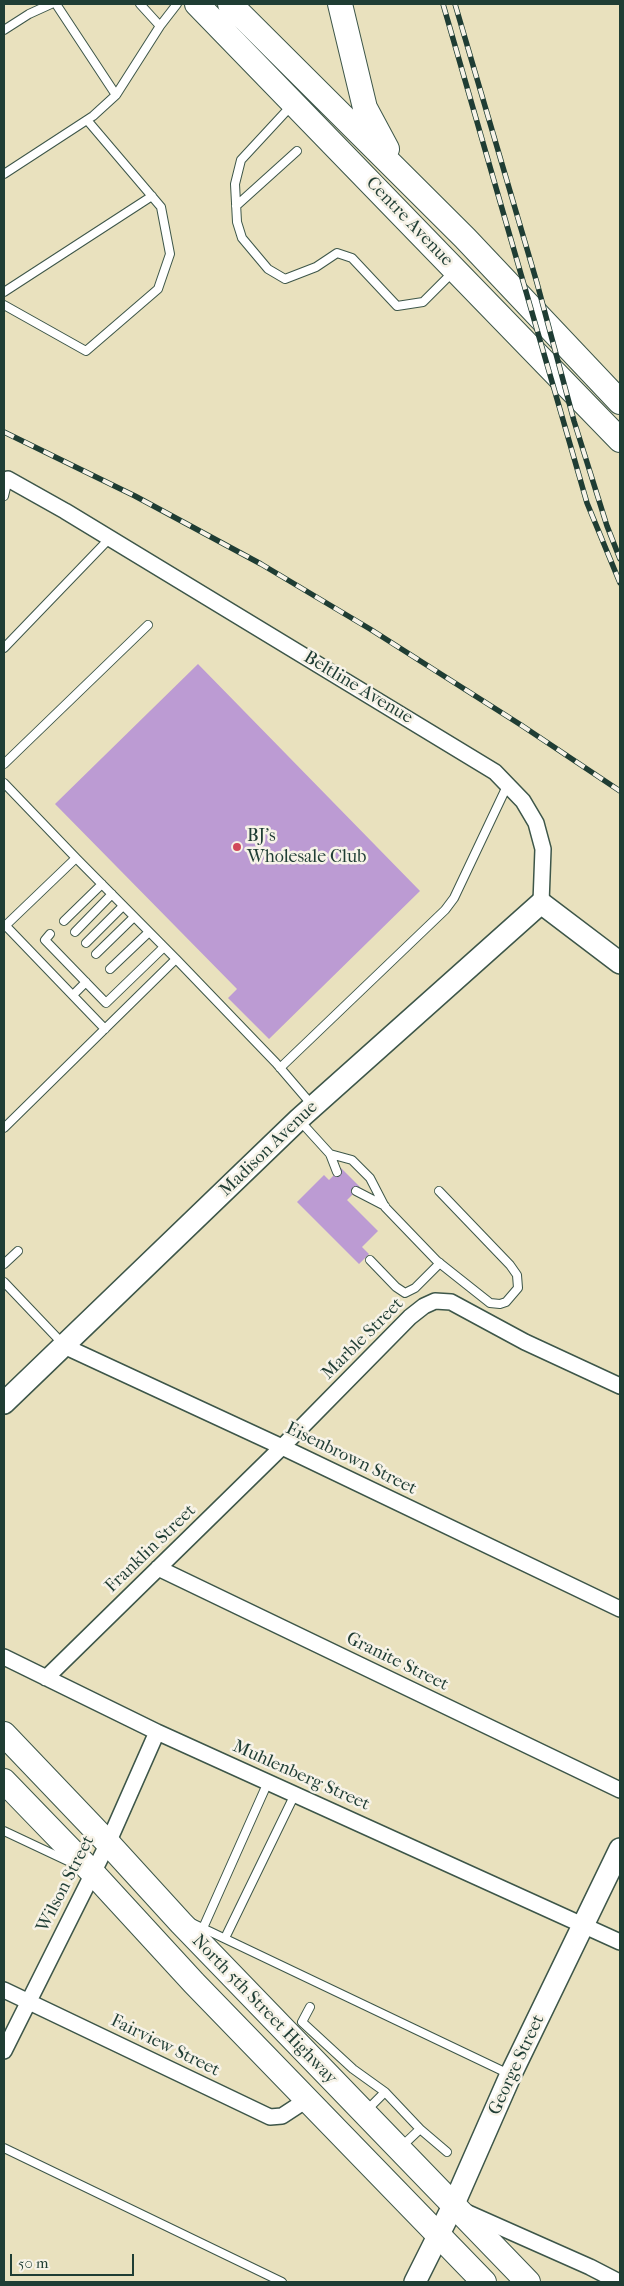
<!DOCTYPE html>
<style>
body{margin:0}
#map{position:relative;width:624px;height:2286px;overflow:hidden;background:#e9e1be;font-family:"IM FELL French Canon",serif}
canvas{display:block}
.frame{position:absolute;inset:0;border:5px solid #1f3d34;pointer-events:none}
.scale{position:absolute;left:10px;top:2254px;width:124px;height:22px;box-sizing:border-box;border:2px solid #1f3d34;border-top:0;padding-left:6px;font-size:15px;line-height:18px;white-space:nowrap;color:#1f3d34;-webkit-text-stroke:4px #f7f3e8;paint-order:stroke}
</style>
<div id="map">
<canvas width="624" height="2286"></canvas>
<div class="frame"></div>
<div class="scale">50 m</div>
</div>
<script>
const c = document.querySelector('canvas').getContext('2d');
c.lineJoin = 'round';
function fillPath(path, color) { c.fillStyle = color; c.fill(path, 'evenodd'); }
const toPath = rows => new Path2D(rows.map(r => 'M' + r).join(''));
function trace(path, color, width, dash) { c.strokeStyle = color; c.lineWidth = width; c.lineCap = dash ? 'butt' : 'round'; c.setLineDash(dash || []); c.stroke(path); }
function label(font, color, halo, rows, align = 'center') {
  c.font = font + ' "IM FELL French Canon",serif'; c.lineWidth = 5; c.setLineDash([]); c.textBaseline = 'middle'; c.strokeStyle = halo; c.fillStyle = color; for (const [text, x, y, turn = 0] of rows) {
    c.save(); c.translate(x, y); c.rotate((+turn || 0) * Math.PI / 180); c.textAlign = isNaN(turn) ? turn : align; if (halo) c.strokeText(text, 0, 0); c.fillText(text, 0, 0); c.restore();
  }
}
const building = toPath([
 [198,664,420,891,269,1039,228,998,237,989,55,804],
 [341,1168,360,1187,347,1200,378,1231,362,1247,369,1254,359,1264,297,1202,324,1175,329,1180]
]);
const lane = toPath([
 [56,4,116,95,160,26],
 [140,4,160,26,177,4],
 [4,30,29,14,51,4],
 [291,106,241,160,235,184,237,222,242,238,268,269,285,279,316,267,337,253,352,258,397,306,423,302,454,271],
 [4,174,93,116,116,95],
 [236,206,297,151],
 [4,292,152,196],
 [4,305,86,351,158,289,170,254,161,207,87,120],
 [4,496,8,479],
 [4,648,110,538],
 [4,764,148,625],
 [4,783,76,858],
 [64,921,102,884],
 [5,925,105,1029],
 [4,927,76,858,176,959],
 [75,932,112,894],
 [50,934,45,940,106,1003,164,947],
 [86,943,123,906],
 [96,954,134,917],
 [110,969,149,932],
 [73,995,86,982],
 [280,1068,445,910,454,898,508,784],
 [300,1121,330,1154,337,1172],
 [4,1128,176,959,276,1063,312,1105],
 [330,1154,352,1160,370,1178,385,1207,437,1261,490,1303,500,1304,506,1302,518,1288,517,1275,510,1265,439,1191],
 [356,1191,385,1206],
 [370,1260,396,1287,405,1293,415,1288,440,1263],
 [4,1264,18,1251],
 [4,1282,63,1344],
 [4,1831,72,1863],
 [192,1923,509,2074],
 [203,1928,268,1782],
 [225,1938,295,1794],
 [310,2007,302,2022,353,2069,385,2092,420,2129,400,2148],
 [367,2110,385,2092],
 [420,2129,447,2152],
 [4,2148,282,2282]
]);
const street = toPath([
 [8,479,65,511,495,772,523,801,536,823,543,849,541,903],
 [64,1346,282,1447,620,1609],
 [158,1568,620,1790],
 [4,1657,157,1732,620,1942],
 [46,1678,282,1447,410,1317,424,1306,435,1301,451,1302,525,1342,620,1386],
 [4,1990,270,2117,282,2116,308,2099],
 [4,2051,108,1843,157,1732],
 [466,2212,590,2267,619,2282]
]);
const secondary = toPath([
 [4,1403,299,1119,541,903,620,963],
 [415,2282,453,2206,511,2074,620,1849]
]);
const primary = toPath([
 [197,4,620,440],
 [230,4,465,238,620,402],
 [340,4,365,108,387,149],
 [4,1734,108,1843,181,1923,528,2282],
 [4,1781,92,1872,194,1983,484,2282]
]);
const rail = toPath([
 [443,4,587,503,620,583],
 [455,4,537,283,574,421,607,526,620,559],
 [4,432,135,496,261,564,370,629,521,725,620,791]
]);
const markers = [
 [237,847,5,"#d1495b"]
];
const streetNames = [
 ["Centre Avenue",409,222,46],
 ["Beltline Avenue",358,688,31],
 ["Madison Avenue",269,1149,-44],
 ["Marble Street",363,1339,-45],
 ["Eisenbrown Street",351,1459,26],
 ["Franklin Street",151,1549,-44],
 ["Granite Street",397,1662,26],
 ["Muhlenberg Street",301,1776,24],
 ["Wilson Street",66,1884,-63],
 ["North 5th Street Highway",264,2010,46],
 ["Fairview Street",165,2046,26],
 ["George Street",517,2065,-65]
];
const poiNames = [
 ["BJ's",247,837],
 ["Wholesale Club",247,858]
];
fillPath(building, '#bc9bd3');
trace(lane, '#3d5649', 10);
trace(street, '#3d5649', 18);
trace(secondary, '#3d5649', 24);
trace(primary, '#3d5649', 26);
trace(lane, '#fff', 8);
trace(street, '#fff', 15);
trace(secondary, '#fff', 21);
trace(primary, '#fff', 24);
trace(rail, '#1f3d34', 5.5);
trace(rail, '#f7f3e8', 4, [11]);
for (const [x, y, r, color] of markers) { const dot = new Path2D(); dot.arc(x, y, r, 0, 2 * Math.PI); c.fillStyle = color; c.fill(dot); trace(dot, '#f7f3e8', 2); }
label('18px', '#1f3d34', '#f7f3e8', streetNames);
label('18px', '#1f3d34', '#f7f3e8', poiNames, 'left');
</script>
